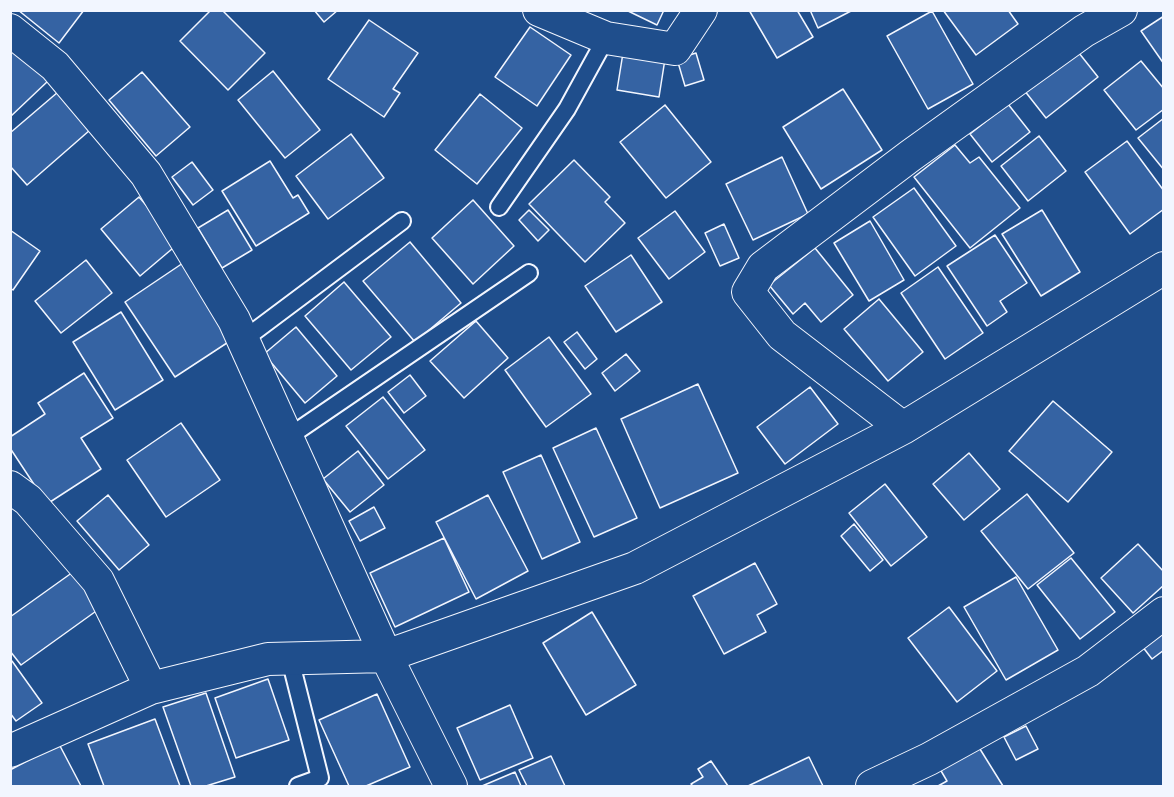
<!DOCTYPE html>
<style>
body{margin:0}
#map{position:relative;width:1174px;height:797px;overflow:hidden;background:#1f4e8c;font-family:"PT Sans",sans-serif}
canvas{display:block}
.frame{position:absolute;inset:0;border:12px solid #f2f6ff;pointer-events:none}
</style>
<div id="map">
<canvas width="1174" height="797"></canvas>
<div class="frame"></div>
</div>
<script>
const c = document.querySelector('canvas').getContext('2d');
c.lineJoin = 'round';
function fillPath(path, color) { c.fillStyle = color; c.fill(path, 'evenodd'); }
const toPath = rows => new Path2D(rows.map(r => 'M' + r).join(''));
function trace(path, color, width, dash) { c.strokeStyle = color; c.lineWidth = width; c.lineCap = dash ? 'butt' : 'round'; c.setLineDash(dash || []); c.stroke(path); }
const building = toPath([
 [18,10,84,10,59,43,18,10],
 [211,10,222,10,265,53,228,90,180,41,211,10],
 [314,10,338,10,324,22,314,10],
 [626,10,664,10,657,25,626,10],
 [749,10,797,10,813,37,777,58,749,10],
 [810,10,853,10,818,28,810,10],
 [943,10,1008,10,1018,24,976,55,943,10],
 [932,11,973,84,928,109,887,36,932,11],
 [1164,16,1164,64,1141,31,1164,16],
 [369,20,418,53,393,89,400,93,384,117,328,79,369,20],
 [530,27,571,55,537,106,495,77,530,27],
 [10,43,48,81,10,117,10,43],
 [1075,48,1098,77,1046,118,1024,90,1075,48],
 [623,53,665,59,659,97,617,90,623,53],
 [696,53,704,80,685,86,677,59,696,53],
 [1141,61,1164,89,1164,109,1136,130,1104,90,1141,61],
 [273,71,320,130,285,158,238,100,273,71],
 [142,72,190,127,156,156,109,100,142,72],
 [843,89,882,150,821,189,783,127,843,89],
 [58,92,90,130,27,185,10,166,10,133,58,92],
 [480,94,522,128,477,184,435,150,480,94],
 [1008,104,1030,132,992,162,970,134,1008,104],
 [665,105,711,162,666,198,620,142,665,105],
 [1164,118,1164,170,1138,138,1164,118],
 [351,134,384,178,328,219,296,176,351,134],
 [1039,136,1066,171,1028,201,1001,166,1039,136],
 [1127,141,1164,191,1164,209,1130,234,1085,172,1127,141],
 [955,145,970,163,979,157,1020,208,970,248,914,177,955,145],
 [782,157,808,214,753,240,726,184,782,157],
 [574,160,610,197,605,202,625,223,585,262,529,204,574,160],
 [270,161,293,198,298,195,309,213,256,246,222,191,270,161],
 [192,162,213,190,193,205,172,177,192,162],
 [914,188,956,246,915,276,873,217,914,188],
 [139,197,179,243,140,276,101,229,139,197],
 [473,200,514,246,473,284,432,238,473,200],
 [228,210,252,250,222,268,198,228,228,210],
 [529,210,549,230,538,241,519,220,529,210],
 [1042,210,1080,272,1041,296,1002,234,1042,210],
 [675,211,705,252,669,279,638,238,675,211],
 [870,221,904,280,869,301,834,243,870,221],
 [724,224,739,258,720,266,705,233,724,224],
 [10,230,40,251,13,290,10,288,10,230],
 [995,235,1027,283,1000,301,1007,312,987,326,947,266,995,235],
 [410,242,461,303,415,342,363,281,410,242],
 [815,248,853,295,821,322,805,303,793,314,769,285,815,248],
 [631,255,662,302,616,332,585,286,631,255],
 [86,260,112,293,61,333,35,301,86,260],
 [186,261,233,339,175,377,125,302,186,261],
 [938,267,983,333,945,359,901,293,938,267],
 [344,282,391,337,351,370,305,316,344,282],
 [879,299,923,352,888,381,844,329,879,299],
 [121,312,163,380,115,410,73,342,121,312],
 [476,321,508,358,464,398,430,361,476,321],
 [296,327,337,376,305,403,264,354,296,327],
 [577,332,597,359,585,369,564,342,577,332],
 [549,337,591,394,546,427,505,370,549,337],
 [626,354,640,371,615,391,602,373,626,354],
 [84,373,113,418,81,438,101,469,47,504,10,448,10,437,45,414,38,403,84,373],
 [410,375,426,396,404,413,388,392,410,375],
 [698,384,738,473,660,508,621,419,698,384],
 [810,387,838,424,785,464,757,427,810,387],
 [383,397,425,450,388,479,346,426,383,397],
 [1053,401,1112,452,1068,502,1009,451,1053,401],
 [181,423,220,480,166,517,127,460,181,423],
 [596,428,637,518,594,537,553,448,596,428],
 [358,451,384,485,350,512,323,479,358,451],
 [969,453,1000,489,964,520,933,484,969,453],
 [541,455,580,542,542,559,503,472,541,455],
 [885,484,927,537,891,566,849,513,885,484],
 [1027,494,1074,553,1028,589,981,531,1027,494],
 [108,495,149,545,119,570,77,521,108,495],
 [488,495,528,571,476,599,436,522,488,495],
 [374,507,385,528,360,541,349,521,374,507],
 [854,524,883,560,870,571,841,536,854,524],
 [444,538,469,592,395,627,370,573,444,538],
 [1138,544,1164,572,1164,585,1133,613,1101,578,1138,544],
 [1071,558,1115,612,1080,639,1037,585,1071,558],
 [755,563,777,604,757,615,766,632,724,654,693,596,755,563],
 [73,572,99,609,21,665,10,651,10,617,73,572],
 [1016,577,1058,650,1006,680,964,607,1016,577],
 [949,607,997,671,957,702,908,638,949,607],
 [592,612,636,685,586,715,543,643,592,612],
 [1164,629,1164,650,1152,659,1142,646,1164,629],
 [12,661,42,703,16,721,10,713,10,662,12,661],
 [268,679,289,740,236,758,215,698,268,679],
 [206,693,235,777,206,786,191,786,163,707,206,693],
 [377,694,410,767,366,786,349,786,319,720,377,694],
 [510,705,533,758,480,780,457,728,510,705],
 [155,719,180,786,104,786,88,744,155,719],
 [1026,726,1038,749,1016,760,1004,737,1026,726],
 [975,741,1003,786,938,786,947,781,937,764,975,741],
 [59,744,81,786,10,786,10,770,59,744],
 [551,756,565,786,527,786,519,770,551,756],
 [809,757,823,786,748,786,809,757],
 [711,761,728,786,693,786,691,784,703,777,698,769,711,761],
 [515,772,521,786,482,786,515,772]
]);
const lane = toPath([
 [499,207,567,109,606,38],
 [243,340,402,221],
 [287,438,529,273],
 [290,659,320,778,298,786]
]);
const street = toPath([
 [539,10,606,38,675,49,701,10],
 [10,30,55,66,146,174,234,320,386,656,451,786],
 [903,428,782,335,748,292,763,267,910,156,1084,31,1121,10],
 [10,487,28,500,98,581,151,688],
 [10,751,151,688,268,659,386,656,635,568,903,428,1164,268],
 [872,786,929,759,1088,671,1164,613]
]);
fillPath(building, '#3563a3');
trace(building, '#f2f6ff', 1.5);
trace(lane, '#f2f6ff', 20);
trace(street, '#f2f6ff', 34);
trace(lane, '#1f4e8c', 16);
trace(street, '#1f4e8c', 32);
</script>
